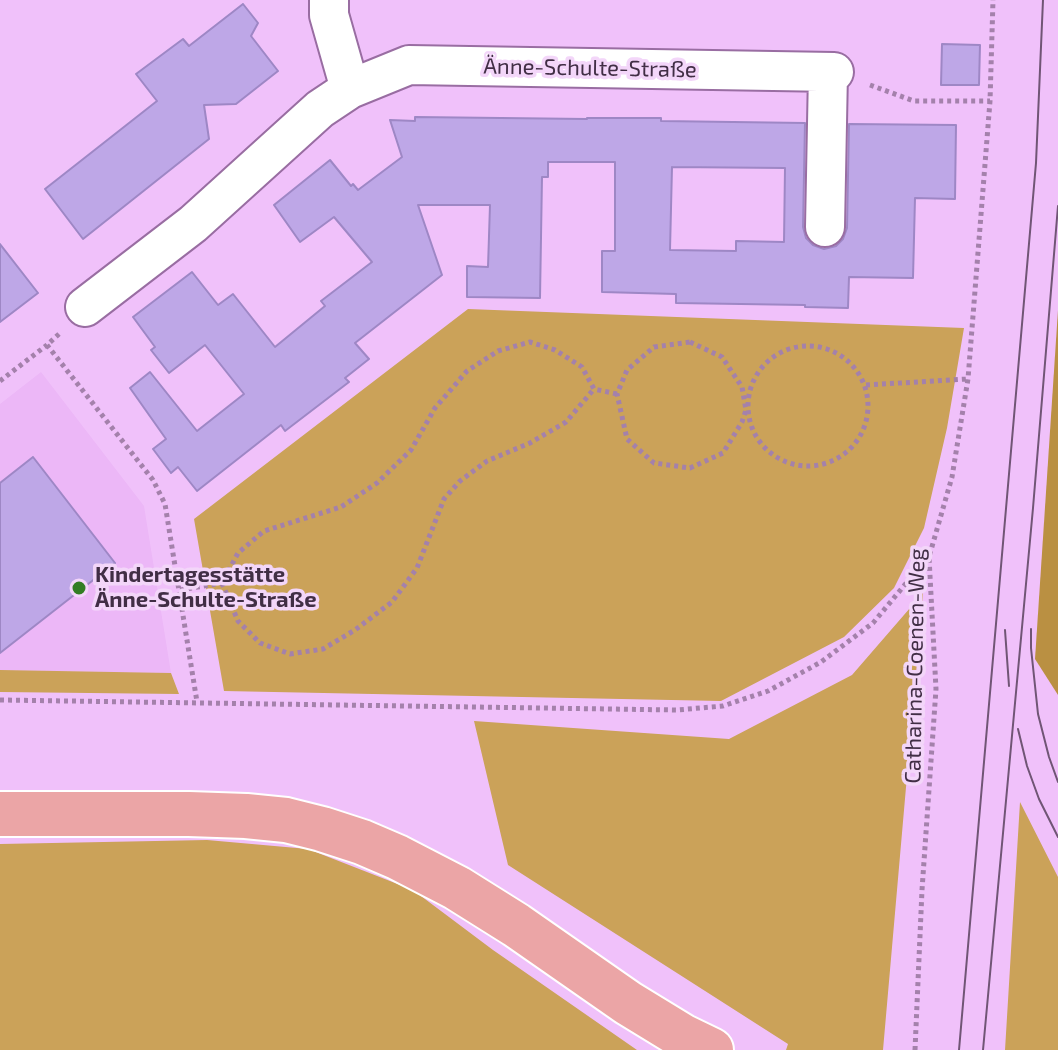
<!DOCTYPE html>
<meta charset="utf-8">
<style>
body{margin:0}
canvas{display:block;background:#f0c1fa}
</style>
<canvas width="1058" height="1050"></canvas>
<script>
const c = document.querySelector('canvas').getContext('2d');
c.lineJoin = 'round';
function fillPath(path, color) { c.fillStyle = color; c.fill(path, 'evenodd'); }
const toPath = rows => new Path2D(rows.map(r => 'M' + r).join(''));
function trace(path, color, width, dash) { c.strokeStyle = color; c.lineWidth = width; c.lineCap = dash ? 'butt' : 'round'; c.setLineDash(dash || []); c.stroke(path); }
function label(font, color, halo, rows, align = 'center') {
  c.font = font + ' "Exo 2",sans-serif'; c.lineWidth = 7; c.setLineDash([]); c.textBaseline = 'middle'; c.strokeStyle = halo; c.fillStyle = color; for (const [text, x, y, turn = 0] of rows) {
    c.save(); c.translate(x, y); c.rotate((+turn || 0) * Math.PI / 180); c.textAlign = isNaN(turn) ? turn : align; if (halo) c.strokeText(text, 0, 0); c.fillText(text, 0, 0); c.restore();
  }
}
const built = toPath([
 [41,372,144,506,171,673,0,670,0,404]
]);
const green = toPath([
 [468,309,964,328,947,428,924,528,894,588,844,637,721,701,224,691,194,519],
 [923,593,883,1050,786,1050,788,1044,508,865,474,721,729,739,852,675],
 [0,670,171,673,179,694,0,692],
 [1020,802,1058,877,1058,1050,1005,1050],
 [207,840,308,849,413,890,493,950,637,1050,0,1050,0,844]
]);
const forest = toPath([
 [1058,310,1058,695,1035,659]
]);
const building = toPath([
 [243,4,258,23,251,36,278,71,236,104,204,105,209,139,83,239,45,189,157,101,136,74,183,39,189,46,243,4],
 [942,44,980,45,979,85,941,85,942,44],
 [415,117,587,119,587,118,661,118,661,121,805,123,803,227,806,238,813,245,824,249,836,246,843,239,847,228,849,124,956,125,955,199,915,198,913,278,849,277,848,308,805,307,805,305,676,303,676,294,602,292,602,251,615,251,615,162,548,162,548,177,542,177,540,298,467,297,467,266,488,267,490,205,418,205,442,275,355,343,369,359,345,378,349,382,285,431,281,425,197,491,178,467,171,473,153,449,166,439,130,388,150,372,197,431,244,394,205,345,169,373,151,350,155,347,133,317,192,272,218,305,233,294,275,347,325,306,321,301,372,262,334,217,300,242,274,205,330,160,351,186,353,184,358,190,402,157,390,120,415,121,415,117],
 [672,167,785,168,784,242,736,241,736,251,670,250,672,167],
 [0,244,38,293,0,322,0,244],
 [33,457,115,563,0,653,0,483,33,457]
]);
const path = toPath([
 [870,85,914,101,990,101],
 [59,334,47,345,153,480,165,504,197,702],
 [690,342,722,357,742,387,746,410,742,422,723,453,690,468,654,463,627,439,617,394,627,370,654,347,690,342],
 '748 406a60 60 0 1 1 120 0a60 60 0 1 1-120 0Z',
 [0,381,47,345],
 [866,385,968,379],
 [222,583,238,621,260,643,290,654,323,649,355,630,392,602,417,568,444,499,460,481,487,461,530,443,566,422,594,389],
 [180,590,222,583,238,553,264,531,341,507,377,483,411,450,435,408,467,371,498,351,530,342,555,350,582,367,594,389,617,394],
 [0,700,677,710,723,706,768,691,821,662,873,623,928,557],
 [915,1050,922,890,936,689,929,557,952,477,968,379,990,101,993,0]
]);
const minor = toPath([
 [329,0,329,15,350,89],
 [825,227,828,72],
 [85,307,193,224,320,109,350,89,409,65,834,72]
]);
const major = toPath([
 [0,814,189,814,246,816,286,820,322,829,362,842,397,857,457,888,516,925,628,1003,682,1036,711,1050]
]);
const tram = toPath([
 [1031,629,1031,648,1038,714,1049,757,1058,782],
 [1005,630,1009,686],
 [1018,729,1027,766,1039,799,1058,837],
 [959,1050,1036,163,1043,0],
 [983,1050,1033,508,1058,206]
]);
const markers = [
 [79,588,8,"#337d24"]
];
const streetNames = [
 ["Änne-Schulte-Straße",590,68,1],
 ["Catharina-Coenen-Weg",915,666,-89]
];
const poiNames = [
 ["Kindertagesstätte",95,575],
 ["Änne-Schulte-Straße",95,600]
];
fillPath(built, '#ecb7f7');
fillPath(green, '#cba259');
fillPath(forest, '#ba9042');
fillPath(building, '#bea7e7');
trace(building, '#9e87c5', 2);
trace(minor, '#996da2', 42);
trace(major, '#fff', 48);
trace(path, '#a481ab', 5, [4, 4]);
trace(minor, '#fff', 38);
trace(major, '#eba5a6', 44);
trace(tram, '#705575', 2);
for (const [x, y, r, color] of markers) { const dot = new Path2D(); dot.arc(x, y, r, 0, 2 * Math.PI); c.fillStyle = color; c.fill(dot); trace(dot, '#f3d6f9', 3); }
label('22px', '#412e45', '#f3d6f9', streetNames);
label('bold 22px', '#412e45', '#f3d6f9', poiNames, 'left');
</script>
